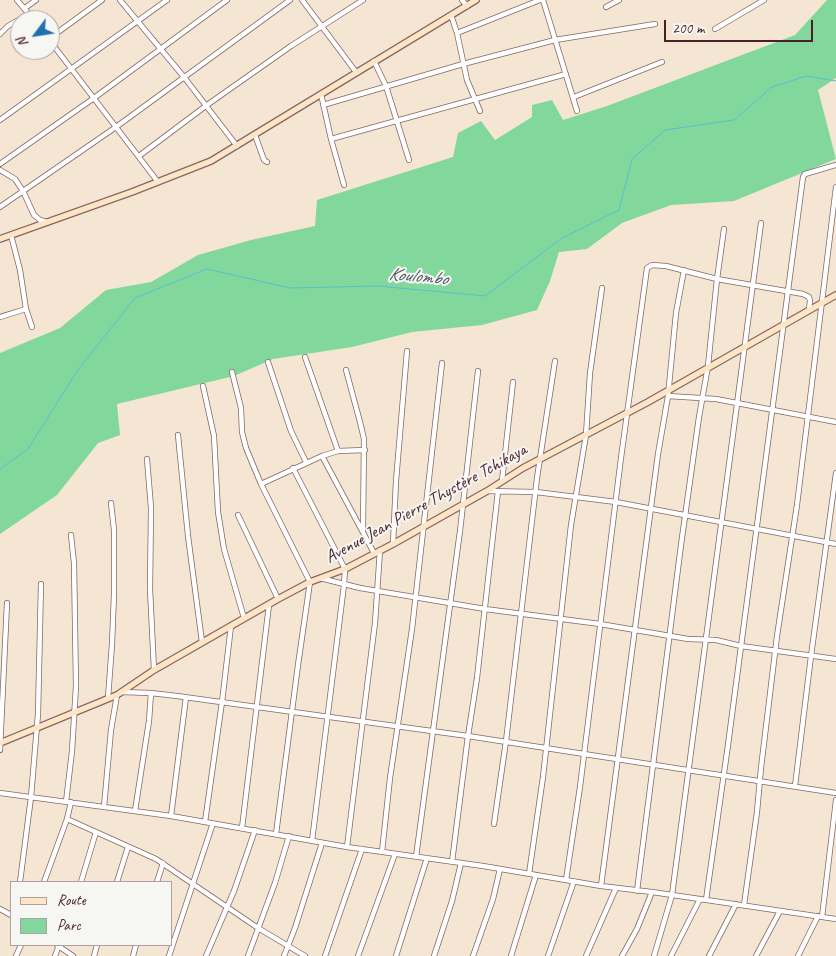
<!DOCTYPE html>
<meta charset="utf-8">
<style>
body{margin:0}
#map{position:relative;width:836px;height:956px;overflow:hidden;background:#f4e6d2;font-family:Caveat,sans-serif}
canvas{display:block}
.legend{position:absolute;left:10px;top:881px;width:162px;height:65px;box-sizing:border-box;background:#f6f6f2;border:1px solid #b1a0a2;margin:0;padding:6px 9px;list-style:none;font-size:15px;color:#4a1f2b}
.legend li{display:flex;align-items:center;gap:10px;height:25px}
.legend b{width:25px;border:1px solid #b1a0a2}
.north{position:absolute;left:10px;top:10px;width:50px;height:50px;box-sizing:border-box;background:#f6f6f2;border:1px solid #b1a0a2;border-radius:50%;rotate:239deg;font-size:14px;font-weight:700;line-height:20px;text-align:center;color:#4a1f2b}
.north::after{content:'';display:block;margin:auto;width:18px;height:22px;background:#1f6fb2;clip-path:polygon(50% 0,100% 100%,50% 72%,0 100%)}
.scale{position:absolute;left:664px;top:20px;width:149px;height:22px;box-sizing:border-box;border:2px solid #4a1f2b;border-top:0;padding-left:6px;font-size:15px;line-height:18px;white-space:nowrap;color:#4a1f2b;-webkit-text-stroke:4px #f6f6f2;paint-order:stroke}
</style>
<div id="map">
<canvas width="836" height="956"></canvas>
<ul class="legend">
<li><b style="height:6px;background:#fde5c5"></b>Route</li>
<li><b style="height:14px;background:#82d89c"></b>Parc</li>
</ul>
<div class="north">N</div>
<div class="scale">200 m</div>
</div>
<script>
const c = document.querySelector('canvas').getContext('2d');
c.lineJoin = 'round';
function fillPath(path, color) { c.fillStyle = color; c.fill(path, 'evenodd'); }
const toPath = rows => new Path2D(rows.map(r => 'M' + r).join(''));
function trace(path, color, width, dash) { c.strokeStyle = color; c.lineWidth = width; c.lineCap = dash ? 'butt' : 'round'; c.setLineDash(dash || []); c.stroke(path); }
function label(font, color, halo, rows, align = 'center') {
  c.font = font + ' Caveat,sans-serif'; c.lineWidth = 4; c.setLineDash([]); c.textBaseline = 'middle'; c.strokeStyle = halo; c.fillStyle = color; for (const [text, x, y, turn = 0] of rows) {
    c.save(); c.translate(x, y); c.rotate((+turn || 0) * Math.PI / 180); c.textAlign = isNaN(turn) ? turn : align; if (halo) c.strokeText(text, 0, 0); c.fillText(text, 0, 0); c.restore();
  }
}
const green = toPath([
 [827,0,836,0,836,78,818,90,836,159,734,201,671,205,622,223,587,249,559,252,550,281,537,310,482,325,412,332,352,347,273,359,234,376,117,404,120,435,98,443,57,495,0,534,0,353,60,328,106,290,151,282,198,255,251,240,315,226,317,200,453,157,458,133,481,121,495,140,532,117,532,105,552,100,563,120,607,106,795,35]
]);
const stream = toPath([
 [0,469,28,449,77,371,135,298,207,269,290,288,378,286,485,296,562,238,619,210,632,159,665,130,734,120,772,87,806,76,836,81]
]);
const street = toPath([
 [17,0,34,20],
 [120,0,184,77,237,146],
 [302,0,356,72],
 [462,0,467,6],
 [543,0,577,111],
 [606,7,619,0],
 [25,8,36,0],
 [451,15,457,33,467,80,480,111],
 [715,29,764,0],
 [457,33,540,0],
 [0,34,8,26,29,14],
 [50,38,102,0],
 [50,41,158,182],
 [374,61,386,86,409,160],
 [321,94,331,139,344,185],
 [574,97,662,62],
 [323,105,463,64,555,40,655,24],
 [0,120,167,0],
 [255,135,264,160,267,162],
 [331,139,566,74],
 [139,156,207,105,291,46,363,0],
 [0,164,94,98,227,0],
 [0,170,15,179,23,191,34,215,40,220,47,222],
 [0,207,116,127,290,0],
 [11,235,20,270,26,309,32,327],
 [0,317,26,309],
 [305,357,338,451],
 [268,362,291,431,306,462],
 [346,370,360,422,364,439,363,530],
 [232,372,241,408,242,432,246,448,261,484,310,582,298,665,276,834],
 [203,386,214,436,218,512,224,549,244,618],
 [668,396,716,399,836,422],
 [178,435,188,536,202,642],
 [322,456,374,553],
 [147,459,151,508,150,589,154,670],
 [293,468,345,569,344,585,312,841],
 [502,481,513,382],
 [261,484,322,456,338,451,365,450],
 [487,491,536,492,616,502,836,544],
 [238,515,278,599],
 [393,544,396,481,407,351],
 [320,578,360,588,485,609,600,624,688,639,716,640,741,646,836,659],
 [121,692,151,693,177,696,468,736,836,793],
 [108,698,112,644,114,594,114,530,111,503],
 [0,750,7,603],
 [795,786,811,656,836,473],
 [0,793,171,816,347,847,483,866,601,886,652,892,836,919],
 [66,802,72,751,76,686,74,563,71,535],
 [71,802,67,819,156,859,258,928,305,956],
 [104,807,111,730,117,695],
 [135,811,149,721,151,693],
 [171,816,186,697],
 [205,822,222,702,231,626],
 [494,824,506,741,537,478,555,361],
 [242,828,269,605],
 [347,847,375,623,380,550],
 [382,852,390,778,412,629,442,363],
 [416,857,460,531,478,371],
 [452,862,468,736,477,678,498,491],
 [529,874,543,777,571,525,586,435,590,373,602,288],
 [566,880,580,787,621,458,647,268,652,265,666,266,717,279,803,294,809,297,810,301,809,310],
 [20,882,31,797,38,714,41,584],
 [44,882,67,819],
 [81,882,96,832],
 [117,882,128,847],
 [157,882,163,863],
 [601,886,658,454,668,396,676,313,684,270],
 [637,891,681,545,699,417,708,366,717,279,724,229],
 [706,900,728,745,803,177,805,174,836,165],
 [744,905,757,812,761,768,777,636,797,505,836,187],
 [0,909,11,915],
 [822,917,836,800],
 [57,945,73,956],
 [16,956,21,945],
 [55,956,59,945],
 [94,956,97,945],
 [133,956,136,945],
 [169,956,213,823],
 [206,956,234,891,255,830],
 [248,956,275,883,289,836],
 [284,956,295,928,322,843],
 [325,956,362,849],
 [358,956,395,854],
 [396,956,427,858],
 [434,956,452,901,461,863],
 [473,956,493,899,500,869],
 [511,956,536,875],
 [548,956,574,881],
 [586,956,616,888],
 [622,956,637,929,652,892],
 [654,956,672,895,761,223],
 [671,956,700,899],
 [709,956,736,904],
 [756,956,780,911],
 [798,956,818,916]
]);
const secondary = toPath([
 [0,239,132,192,211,161,476,0],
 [0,743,117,695,154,670,278,599,310,582,345,569,393,544,487,491,523,468,648,402,836,295]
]);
const streetNames = [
 ["Avenue Jean Pierre Thystère Tchikaya",426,504,-29]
];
const waterNames = [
 ["Koulombo",418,277,5]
];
fillPath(green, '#82d89c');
trace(stream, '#55c0d0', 1);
trace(street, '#866565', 6);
trace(secondary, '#866565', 8);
trace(street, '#fff', 4.5);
trace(secondary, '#fde5c5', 5.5);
label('18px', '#4a1f2b', '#f6f6f2', streetNames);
label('italic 19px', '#4e5765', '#f6f6f2', waterNames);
</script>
